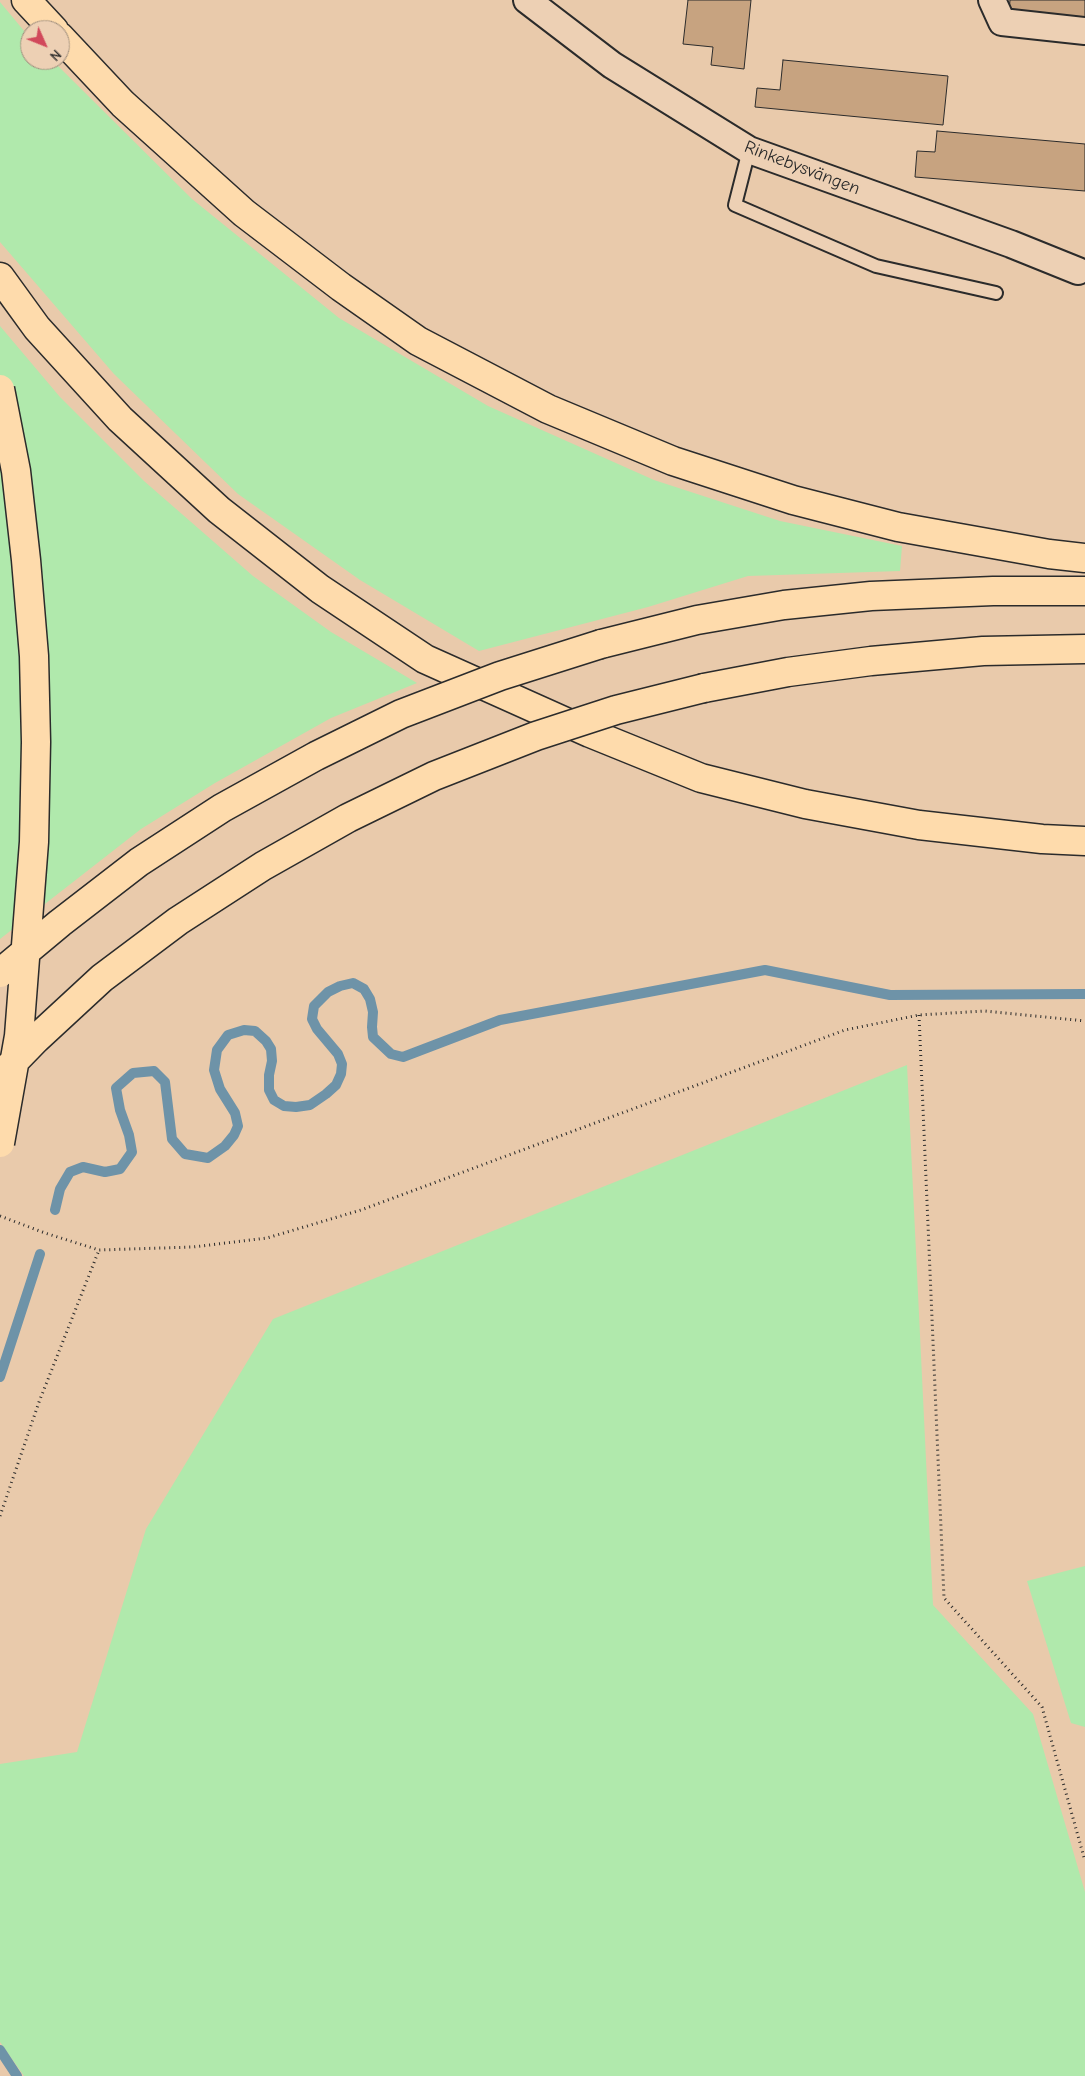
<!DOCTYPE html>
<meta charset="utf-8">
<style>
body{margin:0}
#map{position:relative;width:1085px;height:2076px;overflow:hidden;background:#e9caab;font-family:"Comic Neue",sans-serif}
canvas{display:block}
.north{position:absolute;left:20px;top:20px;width:50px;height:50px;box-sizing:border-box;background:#edd0b4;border:1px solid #9f8e7d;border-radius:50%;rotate:134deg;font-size:14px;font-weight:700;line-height:20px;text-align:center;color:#2b2b2b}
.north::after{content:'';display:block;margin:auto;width:18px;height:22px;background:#d1495b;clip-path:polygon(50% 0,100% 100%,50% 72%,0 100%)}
</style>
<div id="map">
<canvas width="1085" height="2076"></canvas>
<div class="north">N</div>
</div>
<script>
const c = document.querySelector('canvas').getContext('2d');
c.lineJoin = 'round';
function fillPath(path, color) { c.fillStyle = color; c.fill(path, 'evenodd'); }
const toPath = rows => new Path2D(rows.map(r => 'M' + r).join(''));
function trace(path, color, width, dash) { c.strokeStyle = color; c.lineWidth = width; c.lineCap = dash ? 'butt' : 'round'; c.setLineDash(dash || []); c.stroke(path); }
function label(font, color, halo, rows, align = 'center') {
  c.font = font + ' "Comic Neue",sans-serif'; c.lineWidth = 4.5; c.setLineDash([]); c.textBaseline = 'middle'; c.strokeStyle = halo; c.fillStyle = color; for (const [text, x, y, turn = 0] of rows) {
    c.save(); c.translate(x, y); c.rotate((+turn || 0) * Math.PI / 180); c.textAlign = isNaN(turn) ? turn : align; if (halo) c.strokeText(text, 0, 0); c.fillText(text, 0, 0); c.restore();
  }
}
const green = toPath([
 [0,2,30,38,30,60,52,60,192,199,339,318,488,406,654,480,780,521,902,546,900,571,748,576,648,607,479,651,360,580,238,494,114,374,0,242],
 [0,326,60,397,144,481,253,576,331,632,417,683,331,718,215,783,141,829,0,939],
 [907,1065,933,1605,1033,1714,1085,1892,1085,2076,24,2076,0,2042,0,1764,77,1752,146,1529,273,1319],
 [1085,1566,1085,1727,1071,1723,1027,1581]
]);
const stream = toPath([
 [55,1210,60,1189,70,1172,83,1167,105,1172,120,1169,132,1152,129,1135,120,1110,116,1088,133,1073,154,1071,165,1082,172,1139,185,1154,208,1158,225,1146,234,1135,238,1126,235,1113,220,1089,214,1070,217,1050,228,1035,244,1030,255,1031,266,1041,271,1049,272,1061,269,1075,269,1090,274,1100,284,1106,296,1107,310,1105,326,1094,336,1085,341,1074,342,1064,338,1054,317,1029,312,1019,314,1006,328,992,340,986,353,983,364,989,370,999,373,1012,372,1027,373,1037,391,1054,403,1057,500,1020,765,970,890,995,1085,994],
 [0,1377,40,1254],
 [0,2050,17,2076]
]);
const building = toPath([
 [688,0,751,0,744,69,711,65,713,47,683,44,688,0],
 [1010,0,1085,0,1085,19,1009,12,1010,0],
 [783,60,948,76,943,125,755,107,757,88,780,90,783,60],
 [937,131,1085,144,1085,191,915,177,917,151,935,152,937,131]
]);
const path = toPath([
 [919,1015,944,1598,1042,1707,1085,1861],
 [0,1216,45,1233,99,1250,193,1247,267,1238,361,1210,845,1030,919,1015,985,1011,1085,1021],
 [0,1516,39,1402,99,1250]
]);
const lane = toPath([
 [749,150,735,205,876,266,996,293]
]);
const street = toPath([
 [527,0,612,65,749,150,1011,244,1078,271],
 [992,0,1002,22,1085,31]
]);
const highway = toPath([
 [26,0,54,30],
 [60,37,123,104,244,213,341,287,418,341,548,409,673,461,793,500,898,527,1049,554,1085,558],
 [0,277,37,328,120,419,219,510,320,589,425,659,590,733,701,778,805,804,919,825,1042,839,1085,841],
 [601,644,697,620,784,605,871,596,993,591,1085,591],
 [704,688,788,672,871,661,983,651,1085,649]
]);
const highwayBridge = toPath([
 [0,389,16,471,26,560,34,656,36,742,34,842,19,1036,0,1143],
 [0,973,60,923,139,862,222,808,316,756,401,714,500,676,601,644],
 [0,1076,36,1039,102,978,178,921,263,866,348,818,434,776,536,736,616,710,704,688]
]);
const streetNames = [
 ["Rinkebysvängen",802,168,21]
];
fillPath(green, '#b0e9ac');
trace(stream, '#6e93a8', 10);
fillPath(building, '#c7a380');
trace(building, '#2b2b2b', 1);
trace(lane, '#2b2b2b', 16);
trace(street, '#2b2b2b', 30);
trace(highway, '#2b2b2b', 31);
trace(path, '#2b2b2b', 3, [1, 4]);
trace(lane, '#edd0b4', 12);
trace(street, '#edd0b4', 26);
trace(highway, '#fedbac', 28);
trace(highwayBridge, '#2b2b2b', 31, []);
trace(highwayBridge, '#fedbac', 28);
label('18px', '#2b2b2b', '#edd0b4', streetNames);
</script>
